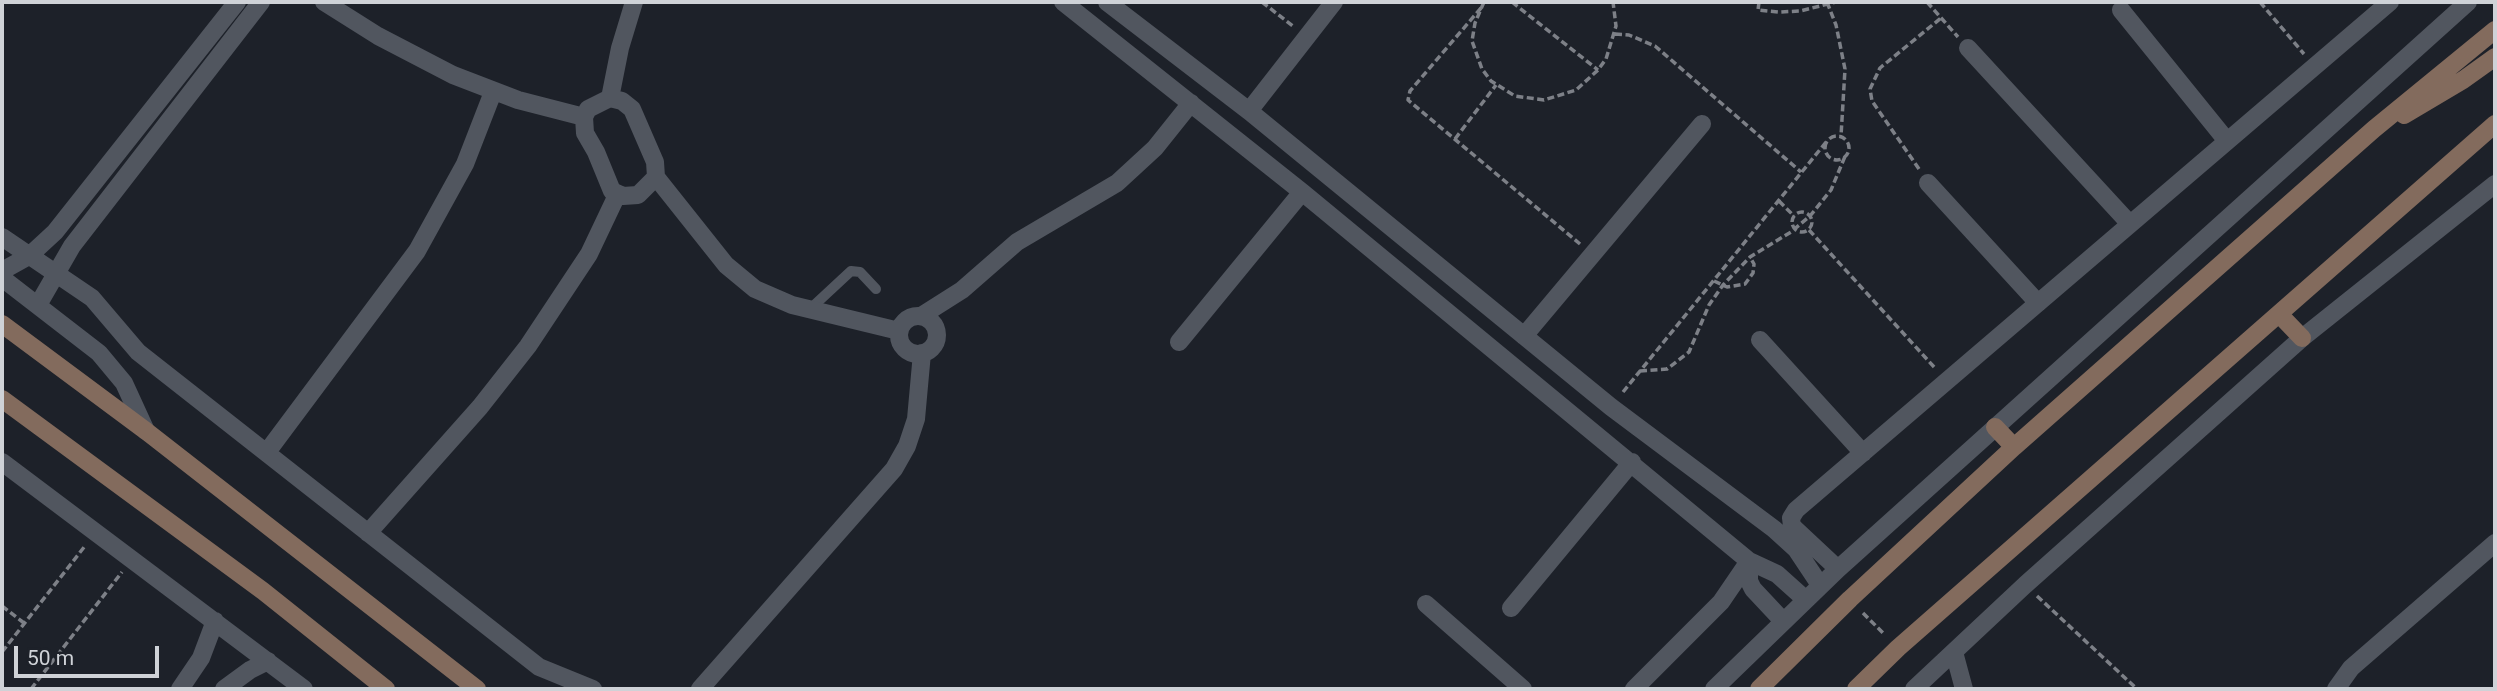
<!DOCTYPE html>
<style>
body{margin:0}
#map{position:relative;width:2497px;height:691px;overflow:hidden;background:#1d2129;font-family:Roboto,sans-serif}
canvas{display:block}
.frame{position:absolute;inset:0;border:4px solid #cfd2d7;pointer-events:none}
.scale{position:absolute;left:14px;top:646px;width:145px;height:32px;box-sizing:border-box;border:4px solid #cfd2d7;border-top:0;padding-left:9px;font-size:21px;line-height:24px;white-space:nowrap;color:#cfd2d7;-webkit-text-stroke:5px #1d2129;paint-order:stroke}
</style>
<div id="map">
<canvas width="2497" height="691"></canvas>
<div class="frame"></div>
<div class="scale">50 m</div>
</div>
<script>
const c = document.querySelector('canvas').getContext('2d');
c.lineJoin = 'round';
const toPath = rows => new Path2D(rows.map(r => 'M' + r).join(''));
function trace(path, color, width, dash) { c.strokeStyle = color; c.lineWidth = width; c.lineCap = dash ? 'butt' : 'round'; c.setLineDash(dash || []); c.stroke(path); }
const path = toPath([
 [1262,2,1294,27],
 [1484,2,1475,23,1472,41,1482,69,1491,81,1515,96,1544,100,1576,90,1598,70,1606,59,1616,26,1613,2],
 [1512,2,1598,70],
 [1759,2,1758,10,1779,12,1800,11,1836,2],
 [1827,2,1836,25,1845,69,1841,136],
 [1927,2,1958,37],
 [2260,2,2304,54],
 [1481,8,1410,91,1408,100,1580,244],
 [1615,34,1629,35,1655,46,1801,172],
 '1825 148a12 12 0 1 1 24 0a12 12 0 1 1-24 0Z',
 [1455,139,1496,85],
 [1919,169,1872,101,1870,89,1880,68,1941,18],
 [1779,201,1794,216],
 '1792 222a10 10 0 1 1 20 0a10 10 0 1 1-20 0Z',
 [1809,230,1935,368],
 [1714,281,1727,287,1745,284,1753,273,1754,264,1750,257],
 [1640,371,1667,369,1689,352,1709,305,1723,285,1750,257,1791,232,1810,216,1831,190,1846,154],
 [1623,392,1827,141],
 [2037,596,2137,689],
 [2,606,24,623],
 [1863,613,1885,635],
 [2,652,85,546],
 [31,689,122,572]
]);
const lane = toPath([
 [809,310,851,271,860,272,876,289]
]);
const street = toPath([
 [324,2,378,36,453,75,518,100,584,117],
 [1063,2,1302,192,1749,561,1777,574,1806,600],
 [1107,2,1249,111,1611,407,1774,529,1796,549,1820,585],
 [2121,10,2227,141],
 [1968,48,2130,224],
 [610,98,622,101,632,109,655,162,656,177,638,195,623,196,612,191,596,152,585,133,584,117,588,109,610,98],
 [610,98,620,48,634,2],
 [1249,111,1334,2],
 [656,177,726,265,755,289,792,305,899,331],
 [1928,183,2038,303],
 [2,237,92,298,138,352,539,667,593,689],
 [2,271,29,256,55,232,237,2],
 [2,278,99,353,124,383,146,431],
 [38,305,72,246,261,2],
 '899 335a19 19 0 1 1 38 0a19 19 0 1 1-38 0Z',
 [921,316,962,290,1017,242,1117,183,1155,148,1191,103],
 [1524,336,1702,124],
 [1760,340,1863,453],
 [1179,342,1302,192],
 [267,452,417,251,465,164,493,92],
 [2,462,304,689],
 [368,533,480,407,528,346,589,254,617,195],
 [1749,561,1749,581,1753,589,1783,621],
 [1838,569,1792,526,1791,518,1796,510,2390,2],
 [1426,604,1523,689],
 [1511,608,1632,462],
 [1954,652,1964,689],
 [180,689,201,658,215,621],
 [224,689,250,670,268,661],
 [700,689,894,469,907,446,916,419,922,353],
 [1634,689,1721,602,1749,561],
 [1714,689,1838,569,2468,2],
 [1914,689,2025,585,2302,338,2495,184],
 [2336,689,2351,668,2495,543]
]);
const secondary = toPath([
 [2404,115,2463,80,2495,57],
 [2279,314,2302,338],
 [2,324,146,431,477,689],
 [2,399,263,591,386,689],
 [1995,427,2014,447],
 [1759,689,1850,599,2014,447,2374,129,2495,30],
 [1856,689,1898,648,2495,124]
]);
trace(path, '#7d8087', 3.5, [7, 3.5]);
trace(lane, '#51565f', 10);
trace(street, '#51565f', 18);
trace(secondary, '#836b5d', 18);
</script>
